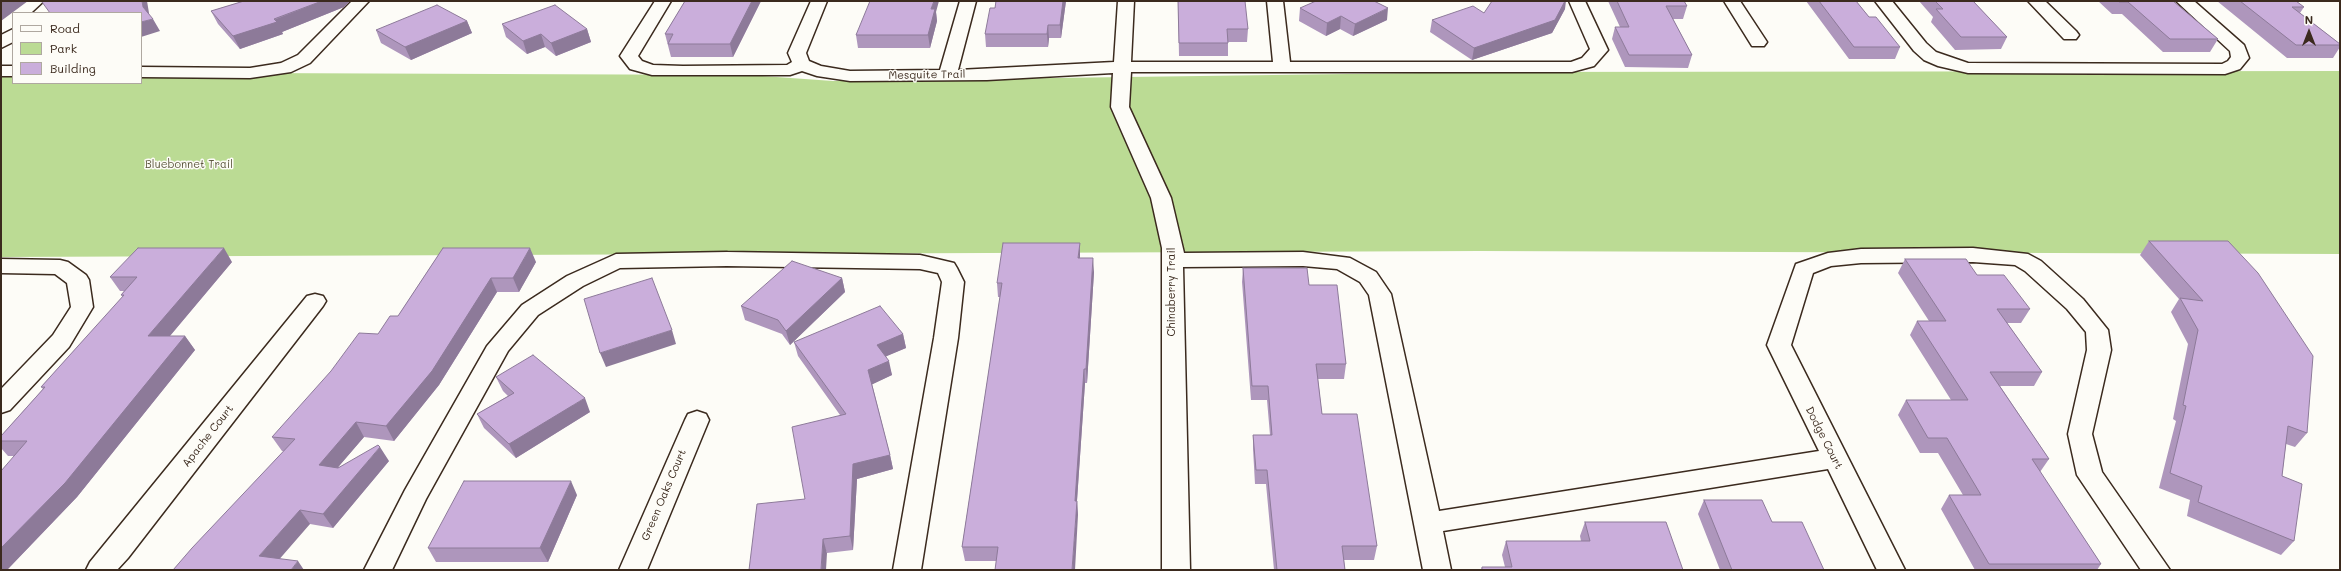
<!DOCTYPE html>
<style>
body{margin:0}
#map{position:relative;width:2341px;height:571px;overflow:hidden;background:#fdfcf7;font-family:Mali,sans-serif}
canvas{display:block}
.frame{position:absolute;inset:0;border:2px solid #3b2a1e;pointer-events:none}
.legend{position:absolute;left:12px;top:12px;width:130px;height:72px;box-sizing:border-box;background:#fdfcf7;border:1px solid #afa8a0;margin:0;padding:5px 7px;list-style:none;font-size:12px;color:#3b2a1e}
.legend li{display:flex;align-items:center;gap:8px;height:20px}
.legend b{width:20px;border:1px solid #afa8a0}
.north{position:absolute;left:2289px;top:12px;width:40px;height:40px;-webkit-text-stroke:3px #fdfcf7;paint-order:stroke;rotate:0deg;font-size:11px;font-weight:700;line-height:16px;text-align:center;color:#3b2a1e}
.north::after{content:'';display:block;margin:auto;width:14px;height:18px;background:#3b2a1e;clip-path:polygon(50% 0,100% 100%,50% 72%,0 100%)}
</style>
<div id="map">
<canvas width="2341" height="571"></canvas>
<div class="frame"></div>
<ul class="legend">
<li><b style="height:5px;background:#fdfcf7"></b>Road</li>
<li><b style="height:11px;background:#bbdb94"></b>Park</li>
<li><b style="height:11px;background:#caaedb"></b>Building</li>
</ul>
<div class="north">N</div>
</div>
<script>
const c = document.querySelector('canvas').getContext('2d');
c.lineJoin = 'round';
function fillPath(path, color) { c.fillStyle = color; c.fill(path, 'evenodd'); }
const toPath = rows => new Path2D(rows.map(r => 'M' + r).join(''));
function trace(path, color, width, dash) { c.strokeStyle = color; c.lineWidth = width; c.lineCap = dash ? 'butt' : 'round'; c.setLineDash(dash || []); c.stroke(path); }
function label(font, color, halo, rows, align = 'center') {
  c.font = font + ' Mali,sans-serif'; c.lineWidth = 3; c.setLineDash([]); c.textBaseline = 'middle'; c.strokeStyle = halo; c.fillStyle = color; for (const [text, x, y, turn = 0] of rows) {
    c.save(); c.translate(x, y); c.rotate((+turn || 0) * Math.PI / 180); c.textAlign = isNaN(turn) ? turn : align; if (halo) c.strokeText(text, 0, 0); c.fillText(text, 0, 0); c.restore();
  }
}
const green = toPath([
 [2340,71,2340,254,1480,251,1,257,1,75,13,75,13,83,141,83,141,74,250,73,748,75,833,81,1494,72]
]);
const minor = toPath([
 [46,1,65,1,52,13,33,13,46,1],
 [352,1,369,1,310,63,291,72,250,78,141,77,141,67,250,68,281,63,298,55,352,1],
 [655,1,671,1,638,56,642,61,653,65,683,66,787,65,792,62,788,53,811,1,827,1,806,53,809,61,821,66,850,71,940,70,960,1,976,1,958,70,1114,62,1118,1,1134,1,1131,62,1273,62,1267,1,1283,1,1290,62,1571,62,1582,58,1590,49,1569,1,1585,1,1608,50,1594,66,1572,72,1131,72,1129,107,1171,198,1184,253,1303,252,1350,258,1376,272,1391,294,1439,511,1819,451,1767,345,1796,264,1828,253,1861,249,1973,248,2028,254,2041,261,2083,299,2108,330,2111,350,2092,434,2102,472,2170,570,2141,570,2077,475,2068,434,2087,350,2086,332,2067,309,2025,271,2015,265,1973,262,1861,263,1831,266,1813,273,1791,345,1905,570,1877,570,1828,469,1443,531,1451,570,1423,570,1369,295,1360,282,1337,269,1303,266,1183,267,1190,570,1162,570,1162,248,1151,198,1111,107,1113,73,987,80,850,81,817,76,802,71,790,75,652,75,630,69,620,56,655,1],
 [1724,1,1740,1,1767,42,1764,46,1752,46,1724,1],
 [1875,1,1892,1,1926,43,1936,52,1968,63,2222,64,2228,61,2231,57,2230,51,2176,1,2194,1,2244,45,2249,58,2240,69,2225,74,1968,73,1938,66,1924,60,1914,51,1875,1],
 [2028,1,2045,1,2076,31,2079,35,2076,39,2064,39,2028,1],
 [13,29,13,42,1,48,1,35,13,29],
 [1,66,13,66,13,76,1,76,1,66],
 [727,252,920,255,954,263,957,268,964,282,958,338,921,570,893,570,934,338,942,282,938,273,920,269,727,266,620,268,583,286,538,315,508,351,426,499,392,570,364,570,405,490,487,346,522,305,567,276,616,254,727,252],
 [1,259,60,260,68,262,86,275,89,280,93,307,69,347,10,410,1,413,1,389,53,335,71,307,67,283,55,274,1,273,1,259],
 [315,294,323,296,326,301,323,306,128,558,117,570,86,570,90,562,307,296,315,294],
 [697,411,706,414,709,420,647,570,619,570,685,420,688,414,697,411]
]);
const wall = toPath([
 [244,1,349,1,349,2,344,7,282,32,283,34,240,49,218,24,211,11],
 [685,1,761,1,733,57,671,57,665,34],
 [996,1,1066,1,1061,38,1049,38,1048,47,986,47,985,34,995,8],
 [1178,1,1248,29,1247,42,1228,42,1228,56,1179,56],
 [1608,1,1684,1,1687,6,1683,19,1673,19,1692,55,1688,68,1625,67,1612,39,1615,27,1620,27],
 [1806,1,1856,1,1869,17,1900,47,1895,59,1849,59],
 [1919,1,1973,1,2007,37,2001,49,1955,50,1931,22,1933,17],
 [2098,1,2173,1,2218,39,2210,52,2163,52,2122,14,2112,14],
 [2217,1,2296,1,2304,7,2300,13,2340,44,2340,47,2333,58,2287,58],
 [1300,8,1387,20,1353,36,1340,29,1326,36,1299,21],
 [1565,9,1552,33,1472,60,1430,32,1432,20,1484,13],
 [936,12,937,21,930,48,858,48,856,35],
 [467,21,472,33,411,60,381,43,376,30],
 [502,24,587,29,591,42,556,56,545,47,527,54,506,37],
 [2149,241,2228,241,2307,433,2295,447,2286,444,2282,476,2294,541,2281,555,2187,516,2190,500,2159,488,2176,421,2173,419,2188,344,2171,312,2179,299,2140,255],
 [443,248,536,262,519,292,497,292,439,385,394,441,364,437,338,467,389,461,333,528,310,524,173,570,284,451,282,451,272,437,378,334,398,316],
 [1905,259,1977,275,2030,309,2021,323,2007,323,2042,372,2034,386,2000,386,2049,459,2040,472,2101,564,2097,570,1975,570,1941,509,1949,495,1963,495,1938,453,1920,453,1898,415,1906,400,1951,400,1910,335,1917,321,1929,321,1898,273],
 [232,262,170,336,185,336,195,350,77,497,7,570,1,570,15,456,8,456,1,448,1,436,43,389,41,387,123,297,121,295,124,291,120,291,110,277],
 [1243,268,1309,285,1346,364,1344,379,1318,379,1322,414,1377,546,1374,560,1344,560,1345,570,1274,570,1266,484,1255,484,1253,449,1253,435,1270,435,1267,400,1251,400,1242,282],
 [1094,272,1087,383,1085,383,1077,501,1078,515,996,561,965,561,962,547,1000,297,998,297,997,283],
 [842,278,845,292,790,345,782,334,745,320,741,306],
 [903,334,906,348,886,356,892,375,872,384,890,455,893,469,857,479,853,550,827,553,805,499,840,415,798,356,794,342],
 [496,377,590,412,516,458,484,428,477,414,508,396,503,391],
 [577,495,548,562,436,562,428,548],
 [1704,500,1772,522,1824,570,1720,570,1698,514],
 [1585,522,1683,570,1481,570,1482,567,1505,567,1502,555,1506,541,1581,541,1580,536]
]);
const shadedWall = toPath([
 [3,1,28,1,1,21,1,2],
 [142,1,147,1,150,19,143,7],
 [322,1,349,1,349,2,344,7,282,32,283,34,240,49,233,36],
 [752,1,761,1,733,57,730,44],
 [934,1,939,1,936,12,937,21,930,48,928,35,931,9],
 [1063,1,1066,1,1061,38,1060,25],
 [1565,1,1566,1,1565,9,1552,33,1472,60,1474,48],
 [1388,8,1387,20,1353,36,1355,24],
 [1341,16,1340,29,1326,36,1327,23],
 [153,19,160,31,141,37,141,22],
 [467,21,472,33,411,60,405,47],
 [1048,25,1049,38,1048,47,1047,34],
 [587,29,591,42,556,56,551,43],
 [541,34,545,47,527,54,523,41],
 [1080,243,1080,257,1079,272,1078,258],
 [224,248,232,262,158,350,148,336],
 [530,248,536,262,519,292,513,278],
 [1093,258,1094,272,1087,383,1086,369],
 [491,278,497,292,439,385,394,441,386,426],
 [842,278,845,292,790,345,786,331],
 [672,330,676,344,606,367,600,353],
 [903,334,906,348,880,359,877,345],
 [185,336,195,350,77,497,7,570,1,570,1,548],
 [889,361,892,375,871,385,868,370],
 [1084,369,1085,383,1076,515,1075,501],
 [585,398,590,412,516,458,509,444],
 [356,422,364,437,328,479,319,465],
 [380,447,389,461,333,528,323,514],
 [890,455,893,469,857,479,853,550,850,536,853,464],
 [571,481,577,495,548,562,540,548],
 [1077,501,1078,515,1075,570,1072,570],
 [300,510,310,524,270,570,259,556],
 [823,539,827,553,826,570,821,570],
 [298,561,304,570,291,570]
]);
const building = toPath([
 [46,1,142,1,143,7,153,19,141,22,141,13,50,13,42,2,46,1],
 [244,1,322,1,274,19,277,22,233,36,211,11,244,1],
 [685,1,752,1,730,44,668,44,673,34,665,34,685,1],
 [870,1,934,1,931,9,935,9,928,35,856,35,870,1],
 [996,1,1063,1,1060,25,1048,25,1047,34,985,34,990,8,995,8,996,1],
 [1178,1,1245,1,1248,29,1227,29,1228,43,1179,43,1178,1],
 [1316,1,1374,1,1388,8,1355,24,1341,16,1327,23,1300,8,1316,1],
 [1492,1,1565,1,1555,20,1474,48,1432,20,1473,6,1484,13,1492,1],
 [1617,1,1684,1,1687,6,1666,6,1692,55,1629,55,1615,27,1629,27,1617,1],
 [1819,1,1856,1,1869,17,1876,17,1900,47,1854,47,1819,1],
 [1935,1,1973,1,2007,37,1961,37,1936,9,1943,9,1935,1],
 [2118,1,2173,1,2218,39,2170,39,2128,2,2119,2,2118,1],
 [2240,1,2296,1,2304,7,2292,7,2340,44,2340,45,2296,45,2240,1],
 [437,5,467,21,405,47,376,30,437,5],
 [555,5,587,29,551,43,541,34,523,41,502,24,555,5],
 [2149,241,2228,241,2258,273,2313,356,2307,433,2288,426,2282,476,2302,484,2294,541,2198,502,2202,486,2170,473,2186,406,2183,405,2198,330,2180,298,2203,301,2149,241],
 [1003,243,1080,243,1078,258,1093,258,1086,369,1084,369,1075,501,1077,501,1072,570,995,570,998,547,962,547,1002,283,997,283,1003,243],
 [138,248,224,248,148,336,185,336,65,483,1,548,1,471,27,441,1,441,1,436,45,387,41,387,124,295,121,295,137,277,110,277,138,248],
 [443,248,530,248,513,278,491,278,432,371,386,426,356,422,319,465,338,468,378,445,380,447,323,514,300,510,259,556,298,561,291,570,173,570,192,548,295,439,272,437,331,371,359,333,378,334,390,316,398,316,443,248],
 [1905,259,1966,259,1977,275,2004,275,2030,309,1997,309,2042,372,1990,372,2049,459,2032,459,2101,564,1989,564,1949,495,1981,495,1947,438,1928,438,1906,400,1968,400,1917,321,1946,321,1905,259],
 [792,261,842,278,786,331,778,320,741,306,792,261],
 [1243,268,1307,268,1309,285,1337,285,1346,364,1316,364,1322,414,1357,414,1377,546,1342,546,1345,570,1277,570,1267,470,1256,470,1253,435,1272,435,1268,386,1252,386,1243,268],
 [652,278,672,330,600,353,584,299,652,278],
 [880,306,903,334,877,345,889,361,868,370,890,455,853,464,850,536,823,539,821,570,749,570,757,504,805,499,792,427,846,414,794,342,880,306],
 [533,355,585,398,509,444,477,414,514,393,496,377,533,355],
 [464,481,571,481,540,548,428,548,464,481],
 [1704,500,1762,500,1772,522,1802,522,1824,570,1732,570,1704,500],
 [1585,522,1666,522,1683,570,1482,570,1482,567,1512,567,1506,541,1590,541,1585,522]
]);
const streetNames = [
 ["Mesquite Trail",927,75,-1],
 ["Chinaberry Trail",1172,292,-90],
 ["Apache Court",208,436,-52],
 ["Dodge Court",1824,438,63],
 ["Green Oaks Court",664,495,-67]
];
const parkNames = [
 ["Bluebonnet Trail",189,165]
];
fillPath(green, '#bbdb94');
trace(minor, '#3b2a1e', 3);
fillPath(minor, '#fdfcf7');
fillPath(wall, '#ae96bc');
fillPath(shadedWall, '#8d7a99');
fillPath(building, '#caaedb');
trace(building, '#8d7a99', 1);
label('11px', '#3b2a1e', '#fdfcf7', streetNames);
label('11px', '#5b563c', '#fdfcf7', parkNames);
</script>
